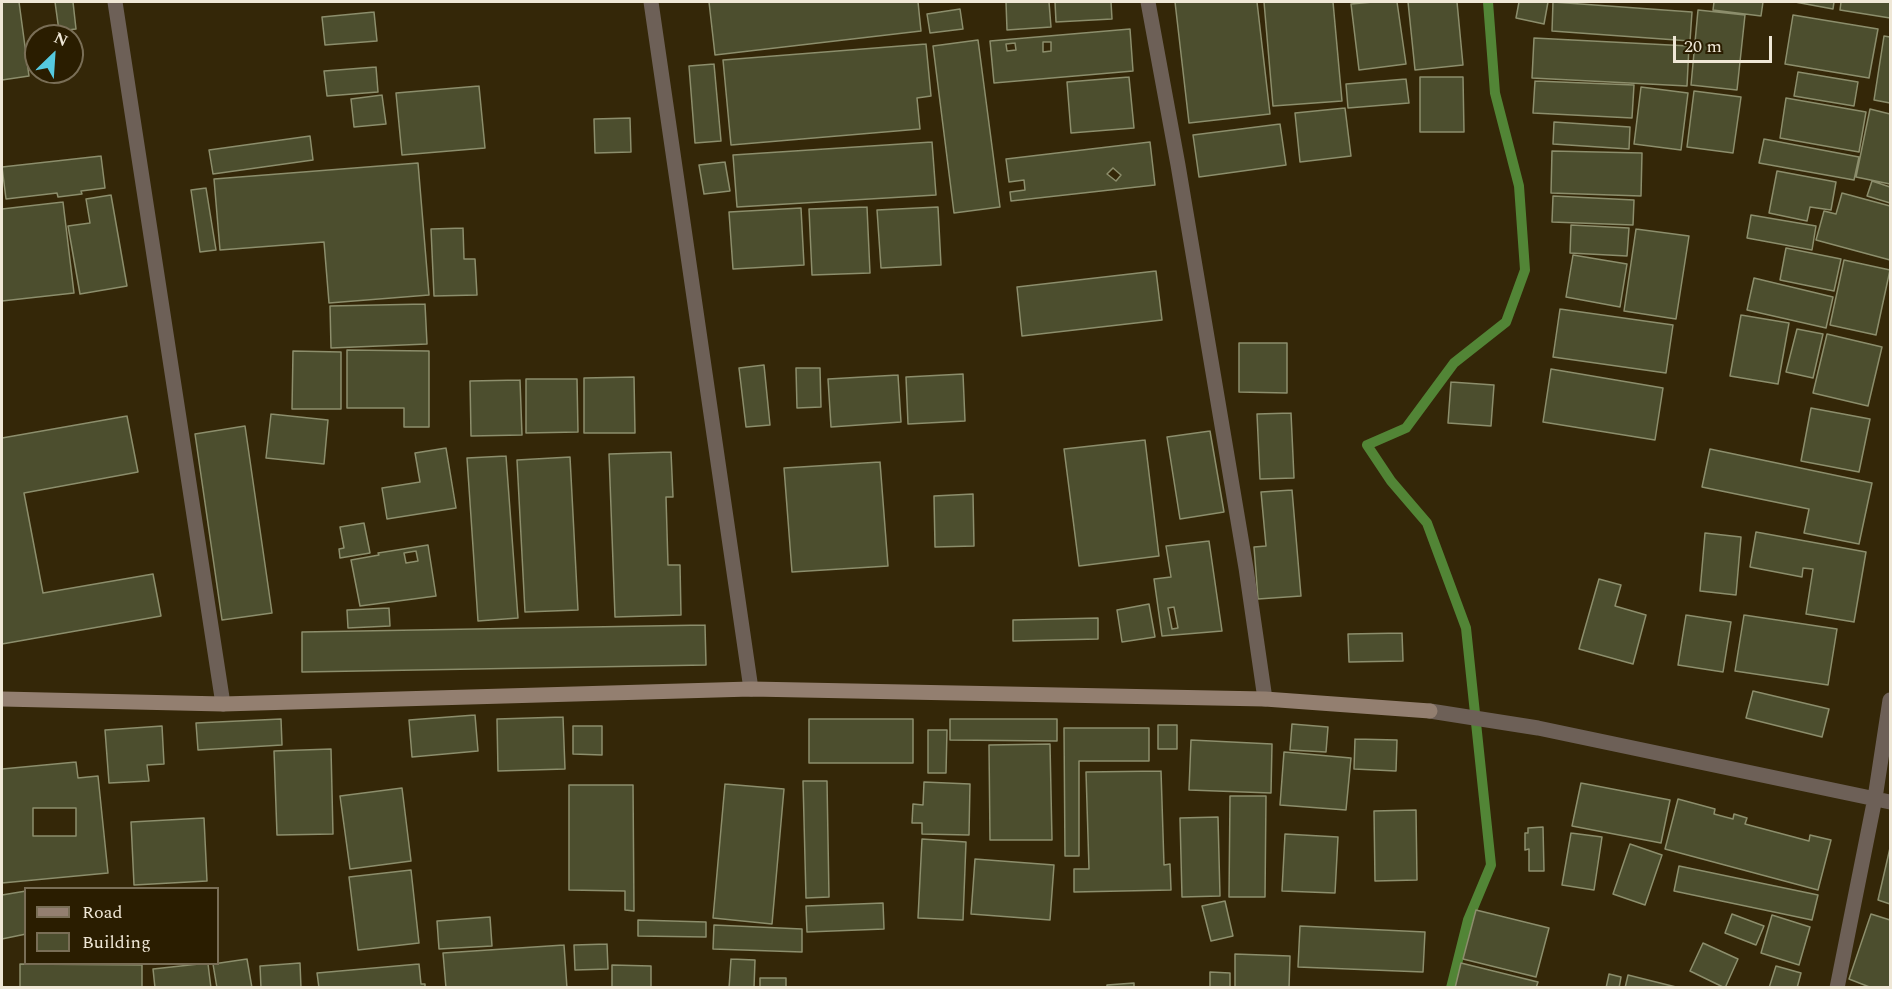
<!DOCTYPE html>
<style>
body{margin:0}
#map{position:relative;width:1892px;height:989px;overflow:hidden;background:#342708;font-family:Spectral,serif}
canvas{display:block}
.frame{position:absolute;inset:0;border:3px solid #efe7d6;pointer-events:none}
.legend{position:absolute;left:24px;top:887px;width:195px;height:78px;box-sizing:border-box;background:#2a1d00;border:2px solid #796e56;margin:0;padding:8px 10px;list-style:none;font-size:18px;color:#efe7d6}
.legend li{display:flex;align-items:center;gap:12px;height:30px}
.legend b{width:30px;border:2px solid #796e56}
.north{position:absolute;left:24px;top:24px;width:60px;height:60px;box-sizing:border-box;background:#2a1d00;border:2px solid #796e56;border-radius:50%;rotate:25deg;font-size:16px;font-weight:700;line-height:24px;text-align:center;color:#efe7d6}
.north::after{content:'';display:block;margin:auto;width:21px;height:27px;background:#55cae0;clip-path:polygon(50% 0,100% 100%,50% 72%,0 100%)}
.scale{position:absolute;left:1673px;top:36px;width:99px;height:27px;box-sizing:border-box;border:3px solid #efe7d6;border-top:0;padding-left:8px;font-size:18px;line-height:21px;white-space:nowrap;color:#efe7d6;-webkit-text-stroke:4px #2a1d00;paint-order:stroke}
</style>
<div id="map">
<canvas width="1892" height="989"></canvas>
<div class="frame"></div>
<ul class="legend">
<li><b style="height:8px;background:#937f70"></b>Road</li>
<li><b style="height:16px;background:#4c4e2e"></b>Building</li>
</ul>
<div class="north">N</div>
<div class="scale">20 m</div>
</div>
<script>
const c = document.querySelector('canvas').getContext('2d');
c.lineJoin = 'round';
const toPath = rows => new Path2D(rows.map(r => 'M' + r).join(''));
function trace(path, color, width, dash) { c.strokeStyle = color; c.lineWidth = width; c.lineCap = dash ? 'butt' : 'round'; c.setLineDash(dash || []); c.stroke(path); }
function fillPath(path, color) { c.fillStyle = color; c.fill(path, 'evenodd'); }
const stream = toPath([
 [1451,988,1468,920,1491,865,1466,628,1427,523,1391,481,1367,445,1406,428,1454,363,1506,322,1525,270,1519,186,1495,93,1488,2]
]);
const building = toPath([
 [2,2,19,2,29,76,2,80,2,2],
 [55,2,73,2,76,29,59,31,55,2],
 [709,2,918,2,921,31,715,55,709,2],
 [1006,2,1049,2,1051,27,1007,30,1006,2],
 [1055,2,1111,2,1112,19,1056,22,1055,2],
 [1175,2,1257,2,1270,114,1189,123,1175,2],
 [1264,2,1333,2,1342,101,1273,106,1264,2],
 [1373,2,1397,2,1406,64,1359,70,1351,4,1373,2],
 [1408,2,1457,2,1463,65,1415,70,1408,2],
 [1519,2,1548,2,1544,24,1516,18,1519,2],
 [1553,2,1692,12,1690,41,1552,31,1553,2],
 [1714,2,1763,2,1761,16,1713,10,1714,2],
 [1795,2,1834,2,1833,9,1795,2],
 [1841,2,1890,2,1890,18,1840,10,1841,2],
 [960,9,963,29,930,33,927,14,960,9],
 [1698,10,1745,15,1737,90,1691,85,1698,10],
 [374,12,377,41,325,45,322,17,374,12],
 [1793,15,1878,29,1869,78,1785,64,1793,15],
 [1130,29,1133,71,994,83,990,41,1130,29],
 [1043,42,1051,42,1051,51,1043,52,1043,42],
 [1015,43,1016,50,1007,51,1006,44,1015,43],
 [1884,36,1890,37,1890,103,1874,100,1884,36],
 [1534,38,1689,46,1687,86,1532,78,1534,38],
 [978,40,1000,207,954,213,933,46,978,40],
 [926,44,931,96,917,98,920,129,731,145,723,60,926,44],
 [714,64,721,141,695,143,689,66,714,64],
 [376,67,378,92,327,96,324,71,376,67],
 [1798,72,1858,82,1854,106,1794,96,1798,72],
 [1129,77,1134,128,1071,133,1067,82,1129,77],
 [1420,77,1463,77,1464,132,1420,132,1420,77],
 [1406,79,1409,103,1348,108,1346,84,1406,79],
 [1535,81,1634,85,1632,118,1533,113,1535,81],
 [479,86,485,148,402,155,396,93,479,86],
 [1641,87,1688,93,1681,150,1634,144,1641,87],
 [1694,91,1741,97,1733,153,1687,147,1694,91],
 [382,95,386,124,354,127,351,99,382,95],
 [1786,98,1866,112,1859,152,1780,138,1786,98],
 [1345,108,1351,156,1300,162,1295,113,1345,108],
 [1870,109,1890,114,1890,184,1856,177,1870,109],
 [630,118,631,152,595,153,594,119,630,118],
 [1554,122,1630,127,1629,149,1553,144,1554,122],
 [1280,124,1286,165,1199,177,1193,135,1280,124],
 [310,136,313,160,213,174,209,150,310,136],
 [1764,139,1859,157,1854,180,1759,163,1764,139],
 [932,142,936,195,737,207,733,155,932,142],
 [1150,142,1155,185,1011,201,1010,192,1025,190,1024,180,1009,182,1006,159,1150,142],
 [1113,168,1121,175,1116,181,1107,174,1113,168],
 [1552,151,1642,153,1641,196,1551,193,1552,151],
 [101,156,105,188,81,191,82,194,58,197,57,193,6,199,2,167,101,156],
 [725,162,730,191,704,194,699,165,725,162],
 [418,163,429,295,329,303,324,242,220,250,214,179,418,163],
 [1777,171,1836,182,1831,210,1810,207,1807,221,1769,213,1777,171],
 [1872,181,1890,187,1890,203,1867,196,1872,181],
 [206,188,216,250,200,252,191,190,206,188],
 [1842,193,1890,206,1890,260,1816,240,1824,211,1836,214,1842,193],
 [111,195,127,286,80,294,68,226,90,223,86,199,111,195],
 [1553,196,1634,200,1633,225,1552,222,1553,196],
 [63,202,74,293,2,301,2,209,63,202],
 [867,207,870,273,812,275,809,209,867,207],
 [938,207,941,265,881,268,877,210,938,207],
 [801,208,804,265,733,269,729,212,801,208],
 [1751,215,1816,226,1812,250,1747,238,1751,215],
 [1571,225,1629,228,1627,256,1570,253,1571,225],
 [463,228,464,259,475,259,477,295,434,296,431,229,463,228],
 [1636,229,1689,236,1676,319,1624,311,1636,229],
 [1786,248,1841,259,1834,291,1780,280,1786,248],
 [1573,255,1627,264,1620,307,1566,297,1573,255],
 [1844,260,1890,270,1876,335,1830,325,1844,260],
 [1156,271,1162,320,1022,336,1017,287,1156,271],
 [1754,278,1833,297,1826,328,1747,310,1754,278],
 [425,304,427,344,331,348,330,306,425,304],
 [1560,309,1673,325,1666,373,1553,357,1560,309],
 [1741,315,1789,323,1778,384,1730,376,1741,315],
 [1797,329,1823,334,1813,378,1786,372,1797,329],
 [1827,334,1882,347,1868,406,1813,393,1827,334],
 [1239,343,1287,343,1287,393,1239,392,1239,343],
 [347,350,429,351,429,427,404,427,404,408,347,408,347,350],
 [293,351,341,352,341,409,292,409,293,351],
 [764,365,770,425,746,427,739,368,764,365],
 [796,368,820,368,821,407,797,408,796,368],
 [1551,369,1663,388,1655,440,1543,422,1551,369],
 [963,374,965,421,908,424,906,377,963,374],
 [898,375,901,422,831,427,828,379,898,375],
 [634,377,635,433,584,433,584,378,634,377],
 [526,379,577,379,578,432,526,433,526,379],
 [520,380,522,435,471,436,470,381,520,380],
 [1451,382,1494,385,1491,426,1448,423,1451,382],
 [1811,408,1870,419,1859,472,1801,461,1811,408],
 [1291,413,1294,478,1260,479,1257,414,1291,413],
 [271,414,328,420,324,464,266,458,271,414],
 [127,416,138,472,24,493,43,593,153,574,161,616,2,644,2,438,127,416],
 [245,426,272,613,222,620,195,434,245,426],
 [1210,431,1224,512,1180,519,1167,437,1210,431],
 [1145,440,1159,556,1079,566,1064,449,1145,440],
 [446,448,456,508,387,519,382,488,420,482,415,453,446,448],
 [1710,449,1872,483,1859,544,1804,533,1809,509,1702,487,1710,449],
 [671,452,673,497,666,497,668,565,680,565,681,615,615,617,609,454,671,452],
 [506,456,518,618,478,621,467,458,506,456],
 [570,457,578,610,525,612,517,460,570,457],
 [880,462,888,566,792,572,784,468,880,462],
 [1292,490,1301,596,1258,599,1254,547,1266,546,1261,492,1292,490],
 [973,494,974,546,935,547,934,496,973,494],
 [364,523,370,553,340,558,339,549,344,548,340,527,364,523],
 [1756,532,1866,552,1854,622,1806,614,1813,569,1803,568,1802,577,1750,567,1756,532],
 [1705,533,1741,537,1736,595,1700,591,1705,533],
 [1209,541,1222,631,1162,636,1154,579,1171,577,1166,546,1209,541],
 [1174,607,1178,628,1172,629,1168,608,1174,607],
 [428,545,436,596,360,606,351,560,379,555,378,553,428,545],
 [416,551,418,561,406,563,404,553,416,551],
 [1599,579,1621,585,1615,606,1646,615,1633,664,1579,649,1599,579],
 [1149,604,1155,637,1122,642,1117,610,1149,604],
 [389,608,390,626,348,628,347,610,389,608],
 [1686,615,1731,622,1723,672,1678,665,1686,615],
 [1744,615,1837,629,1828,685,1735,671,1744,615],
 [1098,618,1098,639,1013,641,1013,620,1098,618],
 [705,625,706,665,302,672,302,632,705,625],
 [1402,633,1403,661,1349,662,1348,634,1402,633],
 [1753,691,1829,709,1822,737,1746,718,1753,691],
 [475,715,478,751,412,757,409,720,475,715],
 [563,717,565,769,498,771,497,719,563,717],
 [281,719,282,745,198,750,196,723,281,719],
 [809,719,913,719,913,763,809,763,809,719],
 [950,719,1057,719,1057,741,950,740,950,719],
 [1292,724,1328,727,1326,752,1290,750,1292,724],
 [1158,725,1177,725,1177,749,1158,749,1158,725],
 [162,726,164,764,147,765,149,781,109,783,105,730,162,726],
 [573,726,602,726,602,755,573,754,573,726],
 [1064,728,1149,728,1149,761,1079,761,1079,856,1065,856,1064,728],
 [928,730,947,730,946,773,928,773,928,730],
 [1355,739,1397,740,1396,771,1354,769,1355,739],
 [1191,740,1272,744,1271,793,1189,790,1191,740],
 [1050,744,1052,840,990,840,989,745,1050,744],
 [331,749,333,834,277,835,274,751,331,749],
 [1284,752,1351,758,1346,810,1280,805,1284,752],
 [76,762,78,778,98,776,108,873,2,883,2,769,76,762],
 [33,808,76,808,76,836,33,836,33,808],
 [1161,771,1164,865,1170,864,1171,890,1074,892,1074,869,1089,869,1086,772,1161,771],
 [803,781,827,781,829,897,806,898,803,781],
 [924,782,970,784,969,835,922,834,922,823,912,823,913,804,923,805,924,782],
 [1581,783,1670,800,1661,843,1572,826,1581,783],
 [725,784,784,789,772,924,713,918,725,784],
 [569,785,633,785,634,911,625,910,625,891,569,890,569,785],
 [402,788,411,861,350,869,340,796,402,788],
 [1230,796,1266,796,1265,897,1229,897,1230,796],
 [1678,799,1715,809,1714,814,1733,819,1734,814,1747,818,1745,824,1809,841,1810,835,1831,840,1818,890,1665,849,1678,799],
 [1416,810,1417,880,1375,881,1374,811,1416,810],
 [1218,817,1220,896,1182,897,1180,818,1218,817],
 [204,818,207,881,134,885,131,822,204,818],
 [1543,827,1544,871,1529,871,1529,849,1525,850,1525,833,1528,833,1528,828,1543,827],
 [1571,833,1602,837,1594,890,1562,885,1571,833],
 [1285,834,1338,837,1335,893,1282,891,1285,834],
 [922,839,966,842,963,920,918,918,922,839],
 [1630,844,1662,855,1645,905,1613,894,1630,844],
 [1890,848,1890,904,1878,900,1890,848],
 [975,859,1054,865,1050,920,971,914,975,859],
 [1679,866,1818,895,1812,920,1674,891,1679,866],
 [411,870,419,943,358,950,349,877,411,870],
 [26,891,26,934,2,939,2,895,26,891],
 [1225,901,1233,936,1211,941,1202,906,1225,901],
 [883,903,884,929,807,932,806,906,883,903],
 [1476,910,1549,928,1536,977,1463,959,1476,910],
 [1732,914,1764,926,1756,945,1725,933,1732,914],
 [1871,914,1890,920,1890,988,1872,988,1849,979,1871,914],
 [1772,915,1810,927,1799,965,1761,953,1772,915],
 [490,917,492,946,439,949,437,921,490,917],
 [638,920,706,922,706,937,638,936,638,920],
 [714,925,802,929,802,952,713,949,714,925],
 [1300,926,1425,932,1423,972,1298,967,1300,926],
 [1703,943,1738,959,1725,988,1690,971,1703,943],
 [607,944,608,969,575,970,574,945,607,944],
 [564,945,567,988,446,988,443,953,564,945],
 [1235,954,1290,956,1289,988,1235,988,1235,954],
 [247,959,252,988,217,988,213,964,247,959],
 [731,959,755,960,754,988,729,988,731,959],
 [300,963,301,988,261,988,260,966,300,963],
 [1461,963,1538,982,1536,988,1455,988,1461,963],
 [20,964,142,965,142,988,20,988,20,964],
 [199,964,208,964,211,988,155,988,153,969,199,964],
 [419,964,421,984,425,984,425,988,319,988,317,973,419,964],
 [612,965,651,966,651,988,612,988,612,965],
 [1776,966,1801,973,1797,988,1769,988,1776,966],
 [1210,972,1230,973,1230,988,1210,988,1210,972],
 [1609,974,1621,977,1619,988,1606,988,1609,974],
 [1628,975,1680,988,1625,988,1628,975],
 [760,978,786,978,786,988,760,988,760,978],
 [1134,983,1134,988,1107,988,1107,985,1134,983]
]);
const minor = toPath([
 [115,2,223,704],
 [651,2,751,689],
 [1148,2,1178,165,1246,568,1265,699],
 [1430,711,1538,728,1890,802],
 [1837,988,1875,798,1890,700]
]);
const secondary = toPath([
 [2,699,223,704,751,689,1265,699,1430,711]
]);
trace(stream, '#528536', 10);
fillPath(building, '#4c4e2e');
trace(building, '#8c8e6c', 1.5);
trace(minor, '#6d6057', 15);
trace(secondary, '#937f70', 15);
</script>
